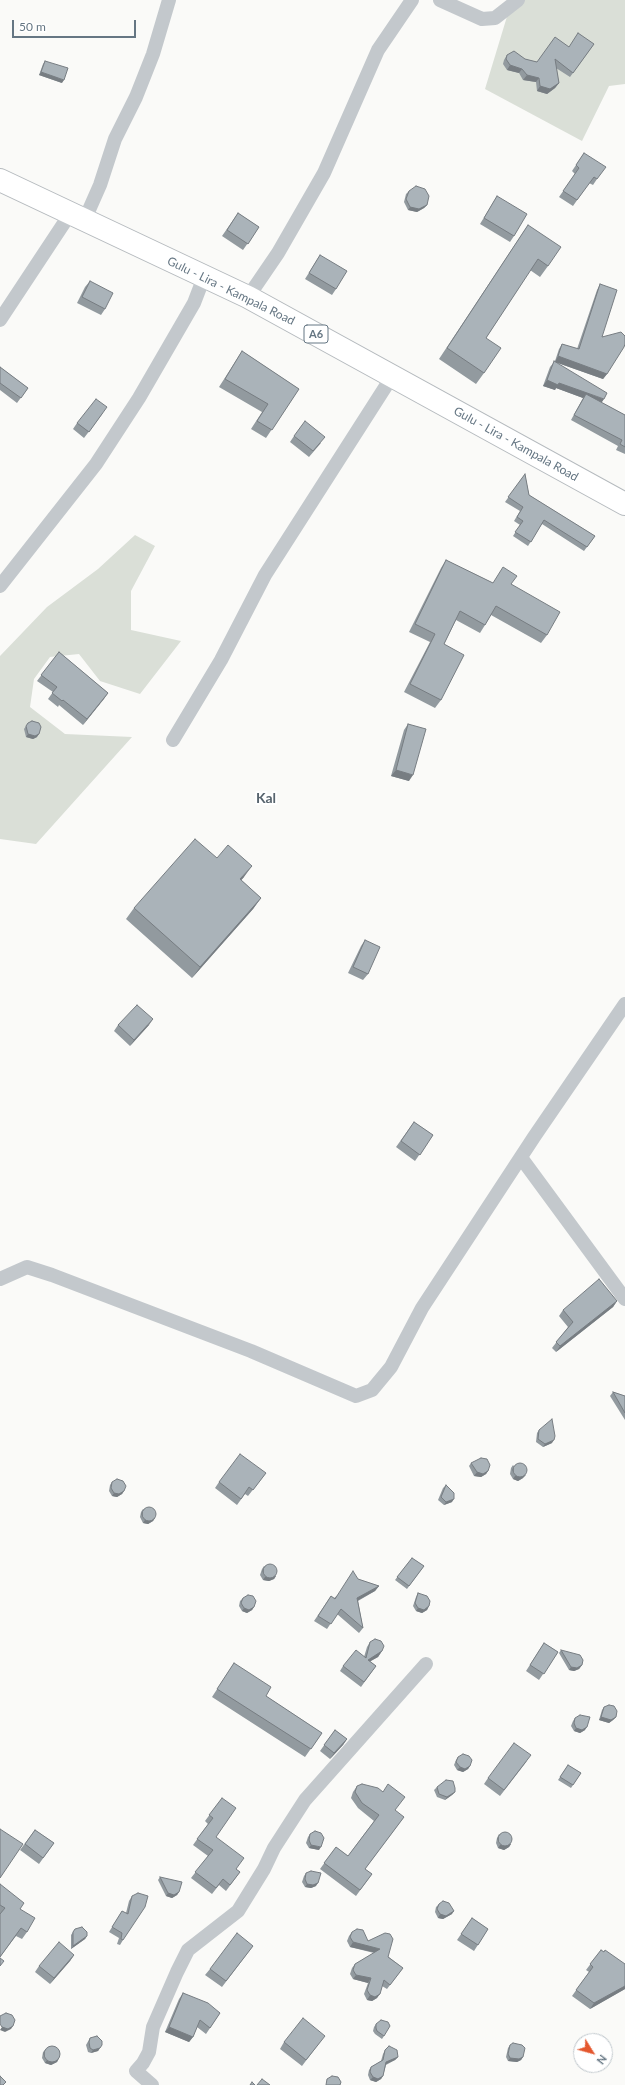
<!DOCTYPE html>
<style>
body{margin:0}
#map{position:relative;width:625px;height:2085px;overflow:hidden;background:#fafaf8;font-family:Lato,sans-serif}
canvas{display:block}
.north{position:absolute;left:573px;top:2033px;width:40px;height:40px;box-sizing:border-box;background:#fff;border:1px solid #c1c8cd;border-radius:50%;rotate:127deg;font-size:11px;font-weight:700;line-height:16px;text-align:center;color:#657683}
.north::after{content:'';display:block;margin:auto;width:14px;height:18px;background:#e4572e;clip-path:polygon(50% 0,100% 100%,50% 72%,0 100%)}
.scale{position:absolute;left:12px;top:20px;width:124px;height:18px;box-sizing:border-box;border:2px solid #657683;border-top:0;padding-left:5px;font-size:12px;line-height:14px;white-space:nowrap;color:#657683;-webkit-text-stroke:3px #fff;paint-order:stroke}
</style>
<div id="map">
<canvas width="625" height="2085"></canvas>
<div class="north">N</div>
<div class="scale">50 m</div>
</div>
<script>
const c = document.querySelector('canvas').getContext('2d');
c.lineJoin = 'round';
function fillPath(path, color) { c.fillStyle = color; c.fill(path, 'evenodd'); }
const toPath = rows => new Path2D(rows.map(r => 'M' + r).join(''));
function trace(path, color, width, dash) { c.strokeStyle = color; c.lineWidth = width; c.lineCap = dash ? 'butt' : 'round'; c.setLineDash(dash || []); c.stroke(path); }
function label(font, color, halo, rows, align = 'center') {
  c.font = font + ' Lato,sans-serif'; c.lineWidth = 4; c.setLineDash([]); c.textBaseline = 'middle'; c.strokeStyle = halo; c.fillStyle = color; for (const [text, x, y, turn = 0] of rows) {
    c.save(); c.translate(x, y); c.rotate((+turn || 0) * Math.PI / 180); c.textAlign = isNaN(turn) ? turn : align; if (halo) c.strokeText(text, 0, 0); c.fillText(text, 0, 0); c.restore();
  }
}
const green = toPath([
 [512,0,625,0,625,84,609,86,582,141,485,89],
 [135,535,155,546,131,591,131,630,181,641,140,694,100,681,79,654,50,657,34,679,30,707,65,734,132,737,36,844,0,839,0,656,47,607,98,569]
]);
const minor = toPath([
 [440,0,482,19,495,18,518,0],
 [85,219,100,185,115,139,136,97,153,54,169,0],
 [248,297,278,253,324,173,378,50,412,0],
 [0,320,70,214],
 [0,586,96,464,139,398,194,303,204,277],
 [173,740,221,660,265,575,393,375],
 [522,1159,625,1299],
 [0,1279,27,1267,52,1275,251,1351,356,1396,372,1390,391,1367,422,1308,534,1137,625,1004],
 [152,2085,136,2071,143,2063,149,2052,153,2027,177,1972,188,1950,238,1911,264,1869,274,1848,305,1800,426,1664]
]);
const primary = toPath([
 [0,180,248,297,625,504]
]);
const wall = toPath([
 [594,44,570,77,556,68,559,83,555,88,547,94,537,91,536,82,523,80,519,73,507,70,503,64,504,60,507,55,537,62,569,47],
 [45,61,62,83,39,75,43,64],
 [584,153,597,179,593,185,589,183,573,206,559,197,575,174,572,171],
 [409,191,427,205,424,208,417,212,408,210,404,202,406,194],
 [497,196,514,236,510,242,480,224],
 [238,213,259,227,243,250,222,236],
 [528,225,548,266,540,277,530,270,486,338,484,373,476,384,439,359],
 [320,255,336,289,332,295,305,279],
 [90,281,105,309,101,315,77,303,85,287],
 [600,284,602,337,607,374,603,379,555,362,602,403,625,415,625,454,616,450,618,446,571,420,583,398,556,388,555,390,543,386,550,367,555,361,559,349,562,344,577,349,597,290],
 [242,351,299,389,266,438,251,429,262,412,219,387],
 [0,367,28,388,17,403,0,390],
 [103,413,84,438,73,429,77,423],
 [294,436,321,443,309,457,290,442],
 [525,474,529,495,595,536,584,551,542,524,528,546,513,536,520,525,514,521,520,511,505,502],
 [446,560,493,583,511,584,547,635,541,643,491,615,485,625,480,633,456,620,444,644,441,700,435,708,404,692,430,642,409,632,441,568],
 [59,652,108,693,83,725,59,705,58,707,48,699,53,692,37,681],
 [28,723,37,737,33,739,26,737,24,729],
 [408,724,409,781,391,776,404,730],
 [217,858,244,877,241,880,261,898,253,909,192,978,126,919,134,908],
 [365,940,368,974,363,980,348,973,361,946],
 [118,1025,149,1025,130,1046,114,1031],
 [414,1122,433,1135,415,1161,396,1147],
 [617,1301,613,1307,556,1352,552,1348,568,1327,559,1316,563,1310],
 [613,1392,625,1396,625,1420,610,1396],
 [539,1430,552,1443,543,1447,536,1442,537,1433],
 [471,1463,488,1471,486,1474,481,1477,474,1476,469,1466],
 [513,1465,523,1478,518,1481,513,1479,510,1474,511,1468],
 [266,1473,248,1496,245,1494,237,1505,215,1488,219,1482],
 [112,1482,124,1491,122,1494,117,1497,112,1496,109,1491,110,1485],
 [446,1485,452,1502,444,1505,438,1500,443,1488],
 [143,1509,155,1518,153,1521,148,1524,143,1523,140,1517,141,1512],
 [412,1558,424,1566,407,1589,395,1580],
 [264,1566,276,1576,274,1579,269,1581,263,1580,260,1575,262,1569],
 [358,1579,379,1586,375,1591,358,1601,363,1628,359,1633,337,1614,327,1629,314,1621,331,1596,334,1598],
 [418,1593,429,1606,427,1610,422,1613,416,1611,413,1606,416,1597],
 [243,1598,254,1607,252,1610,247,1613,242,1611,239,1606,240,1601],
 [370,1642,382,1651,378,1657,370,1661,376,1666,361,1687,340,1671,343,1666,364,1657,367,1647],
 [544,1643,558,1652,539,1680,526,1671],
 [561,1650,582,1665,579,1669,574,1671,569,1670,559,1653],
 [234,1663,266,1696,322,1733,305,1757,212,1697],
 [604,1707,616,1717,613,1720,609,1723,599,1720,602,1710],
 [575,1718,585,1730,580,1733,574,1731,571,1726,573,1721],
 [335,1730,347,1739,343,1745,330,1759,320,1751],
 [458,1757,470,1766,468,1769,463,1772,457,1770,454,1765,456,1760],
 [527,1761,500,1796,484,1784,488,1778],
 [568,1765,581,1773,571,1788,558,1780],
 [357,1786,395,1811,404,1817,365,1869,372,1874,356,1896,320,1869,336,1847,348,1856,374,1821,358,1808,351,1798,353,1792],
 [437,1787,455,1792,452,1795,445,1800,437,1797,434,1790],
 [222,1798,216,1837,236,1869,240,1872,226,1891,219,1885,212,1894,191,1878,208,1856,193,1845,208,1824,205,1821],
 [35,1830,54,1843,39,1864,20,1850],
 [310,1834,319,1850,309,1848,306,1843,308,1837],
 [499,1834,511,1844,509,1847,504,1850,498,1848,496,1843,497,1838],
 [306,1873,316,1886,311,1888,305,1887,302,1882,304,1876],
 [160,1877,179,1892,177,1895,172,1898,166,1896,158,1880],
 [0,1884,20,1910,27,1932,22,1939,16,1936,0,1957],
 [132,1896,123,1940,120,1945,117,1944,119,1938,109,1932,122,1911,126,1913,129,1901],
 [439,1904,452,1914,443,1919,438,1918,435,1912,436,1907],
 [472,1918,488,1929,474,1951,457,1940],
 [75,1929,87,1936,85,1939,71,1949,71,1935],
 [352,1932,368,1941,403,1968,387,1989,382,1986,377,1998,372,2001,367,2000,364,1994,368,1983,353,1979,350,1974,352,1968,355,1964,374,1953,350,1947,347,1941,349,1936],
 [253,1946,222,1987,205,1975,210,1969],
 [601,1950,625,1965,625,1989,590,2009,572,1996,589,1972,586,1970],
 [74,1955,70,1961,50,1984,35,1972,39,1966],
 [183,1993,220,2013,206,2034,197,2027,193,2037,189,2042,165,2032,179,1999],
 [376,2024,384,2036,382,2039,375,2034,373,2031,374,2027],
 [90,2038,100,2048,98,2051,91,2053,88,2052,86,2045],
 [284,2042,320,2042,302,2066,280,2049],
 [510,2045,523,2057,521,2060,517,2062,508,2061,506,2057,508,2048],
 [46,2049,59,2058,57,2062,51,2065,45,2063,42,2058,43,2052],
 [385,2050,398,2057,395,2060,386,2065,383,2076,381,2079,376,2082,370,2080,368,2075,369,2070,371,2067,381,2061,383,2054]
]);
const shadedWall = toPath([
 [510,65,522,69,519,73,507,70],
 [41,72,64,80,62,83,39,75],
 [527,75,539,78,536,82,523,80],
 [559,83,555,88,547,94,537,91,540,86],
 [427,205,424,208,417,212,408,210,410,207],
 [558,356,607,374,603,379,555,362],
 [547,380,559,383,604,399,600,405,586,394,583,398,556,388,555,390,543,386],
 [108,693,104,699,83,725,87,719],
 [28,734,39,734,37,737,33,739,26,737],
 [396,770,413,775,409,781,391,776],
 [252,866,244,877,232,891,240,879],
 [261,898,253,909,192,978,200,967],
 [153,1019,149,1025,130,1046,134,1040],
 [617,1301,613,1307,556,1352,560,1346],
 [554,1440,552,1443,543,1447,545,1444],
 [488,1471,486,1474,481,1477,474,1476,477,1472],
 [526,1475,523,1478,518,1481,513,1479,515,1476],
 [124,1491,122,1494,117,1497,112,1496,114,1493],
 [454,1499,452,1502,444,1505,446,1502],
 [155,1518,153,1521,148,1524,143,1523,145,1520],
 [276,1576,274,1579,269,1581,263,1580,265,1577],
 [379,1586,375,1591,353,1603,357,1598],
 [429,1606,427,1610,422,1613,416,1611,418,1608],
 [254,1607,252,1610,247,1613,242,1611,244,1608],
 [382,1651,378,1657,364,1665,368,1660],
 [582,1665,579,1669,574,1671,569,1670,571,1667],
 [601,1717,616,1717,613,1720,609,1723,599,1720],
 [587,1727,585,1730,580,1733,574,1731,576,1728],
 [347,1739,343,1745,330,1759,334,1753],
 [470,1766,468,1769,463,1772,457,1770,460,1767],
 [455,1792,452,1795,445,1800,447,1797],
 [511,1844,509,1847,504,1850,498,1848,500,1845],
 [311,1845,321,1847,319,1850,309,1848],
 [318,1883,316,1886,311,1888,305,1887,307,1884],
 [179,1892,177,1895,172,1898,166,1896,168,1893],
 [454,1911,452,1914,443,1919,438,1918,440,1914],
 [87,1936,85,1939,71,1949,73,1946],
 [353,1942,380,1949,377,1953,350,1947],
 [74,1955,70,1961,50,1984,54,1978],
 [356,1975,371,1978,368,1983,353,1979],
 [625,1986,625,1989,590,2009,594,2003],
 [380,1994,377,1998,372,2001,367,2000,370,1995],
 [13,2026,11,2029,5,2032,0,2030,2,2027],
 [169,2027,193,2037,189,2042,165,2032],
 [100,2048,98,2051,91,2053,93,2050],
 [398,2057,395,2060,384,2065,386,2062],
 [523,2057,521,2060,517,2062,508,2061,510,2058],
 [59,2058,57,2062,51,2065,45,2063,47,2060],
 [383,2076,381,2079,376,2082,370,2080,373,2077]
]);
const building = toPath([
 [578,33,594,44,573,73,555,59,559,83,550,89,540,86,539,78,527,75,522,69,510,65,506,59,507,55,514,51,525,59,537,62,555,37,569,47,578,33],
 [45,61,68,68,64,80,41,72,45,61],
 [584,153,606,167,597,179,594,177,577,200,563,191,579,168,576,165,584,153],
 [416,186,425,189,429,196,427,205,419,209,410,207,406,199,409,191,416,186],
 [497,196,527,214,514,236,484,218,497,196],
 [238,213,259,227,248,244,227,230,238,213],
 [528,225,561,247,548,266,538,259,486,338,501,348,484,373,447,348,528,225],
 [320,255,347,271,336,289,309,273,320,255],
 [90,281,113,293,105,309,82,297,90,281],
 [600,284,617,290,602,337,621,332,625,336,625,344,624,347,607,374,558,356,562,344,579,349,600,284],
 [242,351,299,389,272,430,257,421,268,404,225,379,242,351],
 [554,361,607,393,604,399,559,383,558,385,547,380,554,361],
 [0,367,28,388,21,398,0,383,0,367],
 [586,394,625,415,625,447,620,444,622,440,574,415,586,394],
 [96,399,107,407,89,432,77,423,96,399],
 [305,421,325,437,313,451,294,436,305,421],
 [525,474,529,495,595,536,587,547,544,520,531,542,515,532,523,521,517,517,523,507,508,497,525,474],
 [446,560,493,583,503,567,517,576,511,584,560,612,547,635,496,606,485,625,460,611,444,644,464,655,441,700,410,684,435,634,415,624,446,560],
 [59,652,108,693,87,719,63,700,62,701,52,693,57,687,41,675,59,652],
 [32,721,39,723,41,727,39,734,35,736,28,734,26,726,28,723,32,721],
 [408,724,426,729,413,775,396,770,408,724],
 [195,839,217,858,228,845,252,866,240,879,261,898,200,967,134,908,195,839],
 [365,940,380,947,368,974,353,967,365,940],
 [137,1005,153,1019,134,1040,118,1025,137,1005],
 [414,1122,433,1135,420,1155,401,1141,414,1122],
 [599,1279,617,1301,560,1346,556,1342,573,1322,563,1310,599,1279],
 [613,1392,625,1396,625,1413,613,1392],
 [552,1419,555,1436,554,1440,545,1444,538,1439,539,1430,552,1419],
 [240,1454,266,1473,253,1490,249,1487,241,1499,219,1482,240,1454],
 [481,1458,487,1459,490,1465,488,1471,483,1474,477,1472,471,1463,481,1458],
 '513 1470a7 7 0 1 1 14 0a7 7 0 1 1-14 0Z',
 [117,1479,123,1481,126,1486,124,1491,119,1494,114,1493,111,1488,112,1482,117,1479],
 [446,1485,454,1493,454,1499,446,1502,441,1497,446,1485],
 '142 1514a7 7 0 1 1 14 0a7 7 0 1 1-14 0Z',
 [412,1558,424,1566,409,1586,397,1577,412,1558],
 '263 1571a7 7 0 1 1 14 0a7 7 0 1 1-14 0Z',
 [353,1571,358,1579,379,1586,357,1598,363,1628,341,1609,331,1624,318,1616,331,1596,335,1599,353,1571],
 [418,1593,427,1596,430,1601,429,1606,424,1610,418,1608,415,1603,418,1593],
 [248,1595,253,1596,256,1601,254,1607,249,1610,244,1608,241,1603,243,1598,248,1595],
 [375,1639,381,1641,384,1646,382,1651,368,1660,376,1666,364,1682,343,1666,356,1650,366,1658,370,1642,375,1639],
 [544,1643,558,1652,544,1674,530,1665,544,1643],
 [561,1650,580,1655,583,1660,582,1665,577,1668,571,1667,561,1650],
 [234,1663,271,1687,266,1696,322,1733,311,1749,217,1689,234,1663],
 [609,1705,614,1706,617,1711,616,1717,611,1720,601,1717,604,1707,609,1705],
 [580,1715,590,1717,587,1727,582,1730,576,1728,574,1723,575,1718,580,1715],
 [335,1730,347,1739,334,1753,324,1745,335,1730],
 [514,1743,531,1755,504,1790,488,1778,514,1743],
 [463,1754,469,1756,472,1760,470,1766,465,1769,460,1767,456,1762,458,1757,463,1754],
 [568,1765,581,1773,573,1785,560,1777,568,1765],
 [446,1780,453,1781,455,1788,455,1792,447,1797,439,1794,437,1787,446,1780],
 [362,1784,378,1788,383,1792,388,1784,405,1797,395,1810,404,1817,365,1869,372,1874,360,1890,324,1863,336,1847,348,1856,379,1815,362,1803,355,1792,357,1786,362,1784],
 [222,1798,236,1808,216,1837,244,1858,236,1869,240,1872,230,1885,223,1879,216,1888,195,1872,213,1850,197,1839,213,1818,209,1815,222,1798],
 [0,1829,23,1844,0,1878,0,1829],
 [35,1830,54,1843,43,1858,25,1844,35,1830],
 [315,1831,321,1833,324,1838,321,1847,311,1845,309,1840,310,1834,315,1831],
 '498 1839a7 7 0 1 1 14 0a7 7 0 1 1-14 0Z',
 [311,1871,321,1873,318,1883,313,1885,307,1884,305,1879,306,1873,311,1871],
 [160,1877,182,1882,179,1892,174,1895,168,1893,160,1877],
 [0,1884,24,1903,20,1909,35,1918,27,1932,21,1928,0,1957,0,1914,5,1908,0,1905,0,1884],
 [138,1893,148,1896,145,1907,123,1940,121,1939,122,1933,112,1927,122,1911,128,1914,132,1896,138,1893],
 [443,1901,449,1903,454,1911,446,1916,440,1914,437,1909,439,1904,443,1901],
 [472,1918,488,1929,478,1945,461,1934,472,1918],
 [82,1927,87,1932,87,1936,73,1946,73,1932,75,1929,82,1927],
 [357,1929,363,1930,368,1941,385,1933,390,1934,393,1939,388,1957,403,1968,390,1985,384,1980,380,1994,375,1997,370,1995,367,1990,371,1978,356,1975,353,1970,355,1964,380,1949,353,1942,350,1937,352,1932,357,1929],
 [237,1933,253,1946,226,1981,210,1969,237,1933],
 [59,1942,74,1955,54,1978,39,1966,59,1942],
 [601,1950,604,1952,605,1950,625,1964,625,1986,594,2003,576,1990,593,1967,590,1964,601,1950],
 [0,1958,4,1961,0,1966,0,1958],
 [183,1993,208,2003,220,2013,210,2028,200,2020,193,2037,169,2027,183,1993],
 [6,2013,12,2015,15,2020,13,2026,8,2029,2,2027,0,2024,0,2016,6,2013],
 [303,2018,325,2036,306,2060,284,2042,303,2018],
 [381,2020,388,2022,390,2026,384,2036,377,2031,376,2028,376,2024,381,2020],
 [97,2036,102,2041,102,2045,100,2048,93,2050,90,2048,89,2042,90,2038,97,2036],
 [513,2043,522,2045,525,2048,523,2057,519,2059,510,2058,508,2054,510,2045,513,2043],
 [389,2046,397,2050,398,2057,386,2062,383,2076,378,2079,373,2077,370,2072,371,2067,383,2060,385,2050,389,2046],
 '44 2054a8 8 0 1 1 16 0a8 8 0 1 1-16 0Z',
 [0,2076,6,2082,3,2085,0,2085,0,2076],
 [332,2076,338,2077,341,2082,340,2085,326,2085,327,2079,332,2076],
 [262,2079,270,2085,257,2085,262,2079],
 [252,2082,255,2085,250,2085,252,2082]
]);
const shields = [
 [316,334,24]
];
const shieldNames = [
 ["A6",316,334]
];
const streetNames = [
 ["Gulu - Lira - Kampala Road",231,291,26],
 ["Gulu - Lira - Kampala Road",516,444,29]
];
const quarterNames = [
 ["Kal",266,798]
];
fillPath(green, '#dadfd7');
trace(primary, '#b5babe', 24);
trace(minor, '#c3c8cc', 14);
trace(primary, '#fff', 22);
fillPath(wall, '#929a9f');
fillPath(shadedWall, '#777d82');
fillPath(building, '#aab3b9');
trace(building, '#777d82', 1);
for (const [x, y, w] of shields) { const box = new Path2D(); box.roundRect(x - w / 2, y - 9, w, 18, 3); c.fillStyle = '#fff'; c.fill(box); trace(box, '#657683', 1); }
label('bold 11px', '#657683', null, shieldNames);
label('12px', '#657683', '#fff', streetNames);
label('bold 14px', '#57646e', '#fff', quarterNames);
</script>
